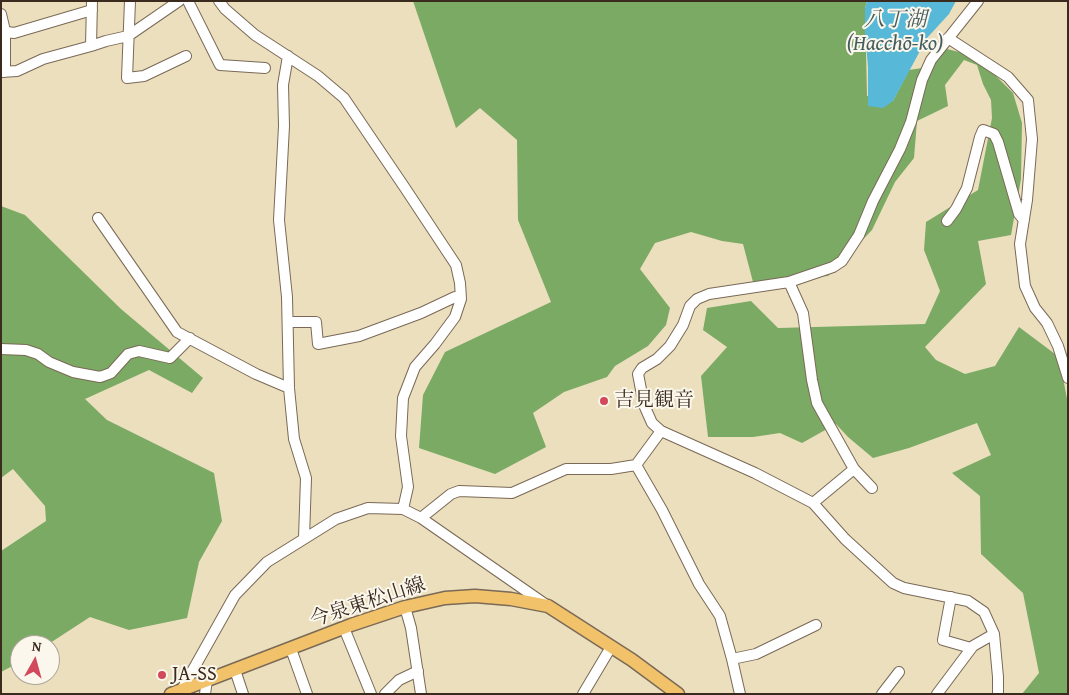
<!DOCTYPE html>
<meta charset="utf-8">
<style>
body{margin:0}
#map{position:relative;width:1069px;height:695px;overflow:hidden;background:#ecdfbe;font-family:"Gentium Book Plus",serif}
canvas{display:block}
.frame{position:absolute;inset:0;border:2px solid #3b2a1e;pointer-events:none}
.north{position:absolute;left:10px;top:635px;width:50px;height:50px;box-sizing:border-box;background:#fbf7ec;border:1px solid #aea59a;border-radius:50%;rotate:7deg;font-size:14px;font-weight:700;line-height:20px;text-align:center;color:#3b2a1e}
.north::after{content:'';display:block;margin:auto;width:18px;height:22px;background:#d1495b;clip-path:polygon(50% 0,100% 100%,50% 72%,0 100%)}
</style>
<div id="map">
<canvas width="1069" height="695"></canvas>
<div class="frame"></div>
<div class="north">N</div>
</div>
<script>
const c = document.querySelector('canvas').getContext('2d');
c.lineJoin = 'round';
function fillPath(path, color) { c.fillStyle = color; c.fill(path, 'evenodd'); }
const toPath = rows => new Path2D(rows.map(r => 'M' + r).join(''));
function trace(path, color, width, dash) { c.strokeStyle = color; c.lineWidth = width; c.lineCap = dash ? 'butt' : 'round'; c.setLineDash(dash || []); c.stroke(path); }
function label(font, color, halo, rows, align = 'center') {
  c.font = font + ' "Gentium Book Plus","Noto Serif JP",serif'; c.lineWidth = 4; c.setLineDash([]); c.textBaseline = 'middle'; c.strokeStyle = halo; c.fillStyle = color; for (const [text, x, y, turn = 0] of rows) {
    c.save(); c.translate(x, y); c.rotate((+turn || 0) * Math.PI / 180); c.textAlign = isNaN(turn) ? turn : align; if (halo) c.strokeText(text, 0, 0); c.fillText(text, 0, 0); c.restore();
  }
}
const forest = toPath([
 [413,1,867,1,865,8,867,96,893,101,909,70,922,68,947,49,959,52,986,66,1013,93,1022,123,1021,179,1011,235,978,241,986,284,925,347,936,360,965,374,995,366,1019,327,1059,357,1068,404,1068,694,1022,694,1039,673,1023,593,981,554,980,496,952,473,991,455,977,423,909,448,873,458,848,437,836,424,802,443,780,433,753,437,708,437,701,376,727,347,703,330,707,308,751,301,778,328,925,324,940,291,924,250,926,222,978,190,992,118,991,100,983,84,977,65,964,60,945,85,948,106,917,121,914,158,895,182,872,230,828,276,753,282,743,244,722,241,691,232,655,243,640,269,670,308,666,325,648,346,615,366,607,377,564,392,533,413,546,447,495,474,419,448,423,395,445,352,551,302,518,220,517,140,480,108,456,128],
 [1,206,25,215,121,309,203,378,192,393,149,370,85,399,107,420,214,473,222,521,199,562,187,618,129,630,90,617,47,645,20,645,20,662,1,672,1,551,46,521,45,506,13,469,1,478]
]);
const water = toPath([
 [867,1,956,1,949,14,927,38,893,101,883,108,868,106,868,67,865,32,865,8]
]);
const minor = toPath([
 [130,1,127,78,144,76,186,56],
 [188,1,220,65,265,68],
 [219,1,225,9,255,35,318,76,344,98,405,188,456,265,460,283,461,299,455,317,435,344,415,367,403,398,401,436,408,487,403,509],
 [978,1,931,60,922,80,911,122,900,149,873,201,859,235,842,261,833,267,789,282,709,294,697,299,690,306,683,325,670,346,657,359,642,368,638,374,644,405,652,423,661,431,755,473,813,503,845,539,893,583,904,588,968,601,984,612,994,634,998,677,998,694],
 [1,14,5,31,5,72],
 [1,31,14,33,92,10],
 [948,38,1008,77,1028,100,1032,139,1027,200,1020,244,1025,286,1035,308,1047,323,1058,346,1068,378],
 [91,46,92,1],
 [288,56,283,85,284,126,279,220,287,297,289,388,294,439,306,478,304,538],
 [1,72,17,71,43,59,91,46,106,41,128,36,179,1],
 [98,218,177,332,256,374,289,388],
 [947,221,956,209,967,188,980,137,983,130,994,134,998,142,1019,214,1024,220],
 [789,282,803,313,812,380,817,403,854,469,813,503],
 [288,322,316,322,318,344,359,336,421,313,455,297,461,299],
 [1,349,26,350,38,354,49,362,73,372,100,377,111,373,128,354,139,351,170,358,190,338],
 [636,465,662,510,699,584,720,616,732,659,740,694],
 [854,469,872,488],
 [421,518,451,494,459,491,512,493,566,469,611,469,636,465,661,431],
 [951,597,943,640,971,648],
 [405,607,411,628,421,694],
 [344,628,371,694],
 [291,649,307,694],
 [732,659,756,654,816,625],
 [235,670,243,694],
 [180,693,235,595,267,562,336,519,368,508,403,509,421,518,545,604],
 [205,694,207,680],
 [385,694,399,680,418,671],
 [583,694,611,647],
 [882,694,899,672],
 [937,694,973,646,994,634]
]);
const major = toPath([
 [171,694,351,625,405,607,445,598,475,596,511,599,548,606,632,660,678,694]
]);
const markers = [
 [604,401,5,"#d1495b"],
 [162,675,5,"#d1495b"]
];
const poiNames = [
 ["吉見観音",614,401],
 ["JA-SS",172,675]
];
const streetNames = [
 ["今泉東松山線",368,603,-18]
];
const waterNames = [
 ["八丁湖",895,21],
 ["(Hacchō-ko)",895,45]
];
fillPath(forest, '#7baa64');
fillPath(water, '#58b8d7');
trace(minor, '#796956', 12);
trace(major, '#796956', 15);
trace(minor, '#fff', 10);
trace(major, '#f2c26a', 12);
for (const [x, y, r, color] of markers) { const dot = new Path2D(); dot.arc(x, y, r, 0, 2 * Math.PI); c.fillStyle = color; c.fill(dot); trace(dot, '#fbf7ec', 2); }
label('20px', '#3b2a1e', '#fbf7ec', poiNames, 'left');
label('20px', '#3b2a1e', '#fbf7ec', streetNames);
label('italic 21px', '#455c5f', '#fbf7ec', waterNames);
</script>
